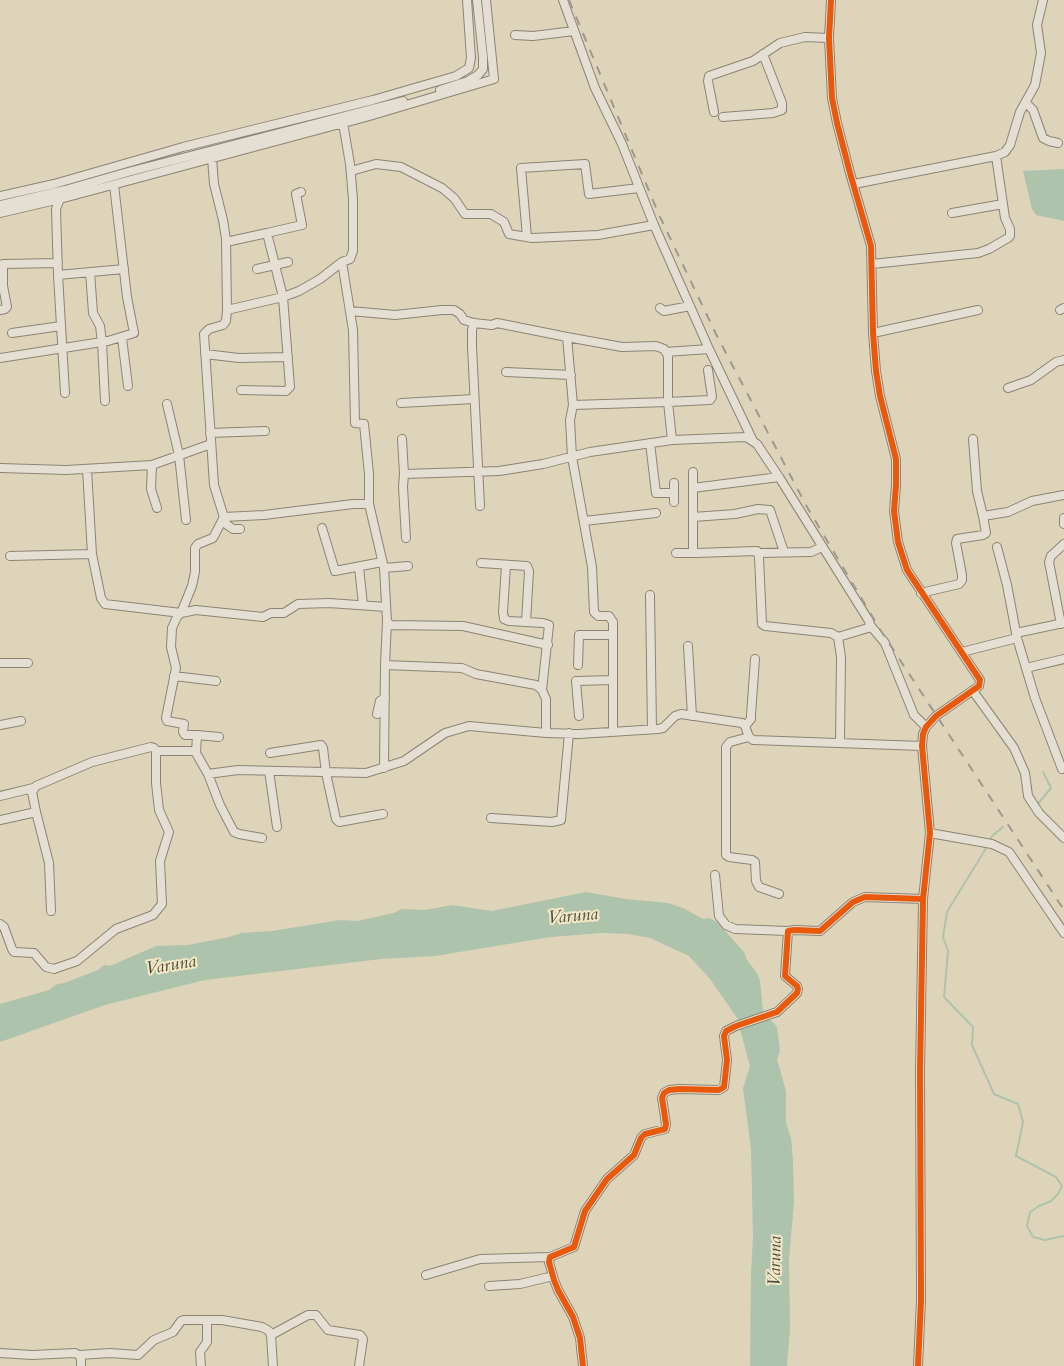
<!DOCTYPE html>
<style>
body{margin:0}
canvas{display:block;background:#ded4ba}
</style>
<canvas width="1064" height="1366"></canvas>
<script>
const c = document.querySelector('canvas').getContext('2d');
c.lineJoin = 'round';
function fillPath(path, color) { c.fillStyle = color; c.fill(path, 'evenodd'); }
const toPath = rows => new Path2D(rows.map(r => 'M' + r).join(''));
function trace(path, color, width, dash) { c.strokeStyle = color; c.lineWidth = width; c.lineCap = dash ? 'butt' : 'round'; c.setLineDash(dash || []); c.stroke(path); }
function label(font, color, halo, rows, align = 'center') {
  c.font = font + ' Cardo,serif'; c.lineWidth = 4; c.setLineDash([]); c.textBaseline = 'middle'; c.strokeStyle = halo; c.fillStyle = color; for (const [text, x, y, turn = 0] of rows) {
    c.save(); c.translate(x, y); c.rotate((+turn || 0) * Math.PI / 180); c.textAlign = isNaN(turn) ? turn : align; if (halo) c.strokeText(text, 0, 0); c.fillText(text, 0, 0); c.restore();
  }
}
const water = toPath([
 [1064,169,1064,221,1036,215,1032,209,1023,171],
 [586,892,626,899,668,903,683,908,703,919,709,918,717,922,744,952,747,960,757,973,760,981,763,1011,777,1027,780,1051,777,1059,786,1091,786,1123,791,1138,793,1160,794,1202,789,1259,790,1328,787,1366,750,1366,751,1272,753,1238,751,1149,743,1088,750,1066,737,1018,710,979,689,956,650,938,628,934,602,933,551,937,435,956,381,959,205,980,105,1005,0,1042,0,1004,49,990,55,985,67,982,98,970,104,965,110,966,156,946,188,945,229,937,241,933,272,931,340,920,357,921,394,913,401,909,425,910,452,905,492,911]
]);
const stream = toPath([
 [1037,805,1051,788,1043,772],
 [990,840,992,836,1003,827],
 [988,845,947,912,943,937,948,951,944,997,973,1027,972,1045,994,1094,1018,1104,1023,1122,1016,1156,1056,1177,1062,1186,1058,1194,1051,1201,1039,1206,1030,1212,1027,1226,1033,1237,1045,1240,1064,1236]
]);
const minor = toPath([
 [563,0,595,88,622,144,654,225,709,349,753,441],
 [831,0,829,38,832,98,837,123,850,173,871,246,873,333,876,371,880,396,896,459,896,485,894,511,898,542,907,570,980,680,979,686,936,716,926,727,923,734,922,746,930,833,923,899,920,1071,921,1300,918,1366],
 [515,35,533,36,574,31],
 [440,90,468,81,478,75,483,69,483,57,477,0],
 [1026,103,1033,110,1043,138,1049,141,1058,143],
 [714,112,708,81,709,76,753,61,780,43,805,37,829,38],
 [723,117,773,113,782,110,782,103,763,54],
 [343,123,350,164,353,199,353,251,350,259,342,262,353,330,355,423,364,424,369,474,369,504,384,568,387,621,390,625,463,626,548,645],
 [212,158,214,184,223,220,226,239,227,310],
 [351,171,376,164,401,167,442,188,454,198,465,214,491,214,504,222,509,234,532,238,598,235,654,225],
 [854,184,996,156,1005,152,1010,145,1020,112,1035,85,1041,53,1037,25,1043,0],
 [0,196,54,184,183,147,373,100,456,76,469,68,471,58,467,0],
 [0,205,65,190,128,172,403,101],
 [0,213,60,199],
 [952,213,1003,204],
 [267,233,302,225,296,194,301,192],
 [527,237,521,168,585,164,589,194,639,188],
 [226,242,267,233,283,297,290,387,286,391,241,390],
 [872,264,978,253,989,249,1008,238,1010,236,1010,229,1005,218,996,156],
 [257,269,288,262],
 [90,272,93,313,100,326,102,342,105,401],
 [58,275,124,269],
 [660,308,664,311,690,306],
 [0,310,5,309,7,307,3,286,3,264,58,263],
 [1060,310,1064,308],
 [350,311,395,315,442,310,454,310,460,314,464,320,474,323,492,325,497,323,567,337,573,405,570,420,572,457,592,567,594,612,598,616,609,616,613,622,613,731],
 [474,323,472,330,472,347,480,506],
 [12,333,61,326],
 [873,333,978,310],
 [567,337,622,347,656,346,664,349,668,356,668,402,710,400,712,397,708,370],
 [122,338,128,386],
 [666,352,709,349],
 [205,354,239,358,288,357],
 [0,358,108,341,134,333,127,297,114,185],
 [506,372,571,375],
 [1008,388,1031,380,1056,362,1064,360],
 [65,393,58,275,56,209,60,199,366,117,494,79,486,0],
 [401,403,474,399],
 [167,404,179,455,186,520],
 [573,405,668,402,672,440],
 [210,433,265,431],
 [402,439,404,474],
 [973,439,977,491,983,516],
 [650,443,656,493,674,493],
 [0,468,66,470,152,465],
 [693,472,693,551,696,553,757,551,759,557,762,624,765,626,831,633,838,637,841,657,840,743],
 [693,488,779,477],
 [674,502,674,483],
 [157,508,151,489,152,465,211,444],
 [693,517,735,514,758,509,770,510,784,552],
 [1064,518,1064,524],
 [584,521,656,513],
 [322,528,335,571,382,562],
 [240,529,233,529,226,524,214,485,204,334,209,329,223,325,226,321,227,310,283,297,299,291,320,279,342,262],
 [406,538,403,487,404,474,499,471,543,464,590,452,672,440,746,437,757,444,779,477,869,621,870,625,868,628,838,637],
 [997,547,1007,585,1017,638,1035,698,1062,769],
 [676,553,696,553],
 [758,553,811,552,822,547],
 [92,554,101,598,105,604,181,613,192,586,195,572,195,548,198,544,213,538,224,517,264,515,353,504,369,504],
 [10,556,92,554,87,469],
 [481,563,527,566,529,571,526,622],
 [506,565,503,612,504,619,509,621,543,623,549,625,542,690],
 [359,567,363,605],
 [384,568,408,566],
 [921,593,959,584,962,580,962,575,956,543,957,539,983,535,986,533,983,516,1008,512,1032,501,1064,495],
 [650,595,652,729],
 [1061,624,1049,562,1051,556,1064,544],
 [870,625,885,643,914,715,926,727],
 [1016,633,1064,623],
 [688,646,692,716],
 [962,652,1017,638],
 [0,663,28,663],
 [385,665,462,668,476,674,536,685,542,690,546,699,546,733],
 [578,665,579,635,613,635],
 [1026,668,1064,659],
 [174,676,216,681],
 [973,691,1014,748,1025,773,1028,796,1039,813,1064,838],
 [377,714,380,701,385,698],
 [579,716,576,681,613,680],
 [0,725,21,721],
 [745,726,751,719,751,715,755,659],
 [197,735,185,735,183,732,184,724,167,721,166,718,176,668,171,647,172,628,177,617,181,613,196,610,263,617,271,613,284,613,298,604,329,603,386,607],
 [749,737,730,742,726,747,726,855,729,857,752,860,755,862,756,881,759,887,779,894],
 [156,751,193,751,196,753,208,774,220,805,234,832,239,834,262,838],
 [196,753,197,735,219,737],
 [270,753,321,745,323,748,326,773,336,819,339,822,383,814],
 [384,768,385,665,387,621],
 [269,771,277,827],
 [208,774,238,770,366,773,404,761,445,733,469,726,546,733,579,734,658,729,663,728,675,716,681,714,742,723,745,726,749,737,753,740,922,746],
 [0,796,33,788],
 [491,818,552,822,561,820,569,733],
 [0,820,36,812,49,863,51,911],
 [930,833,992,844,1009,852,1064,933],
 [715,875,719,916,726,925,735,929,788,931],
 [0,924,4,927,12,949,14,952,34,953,46,967,54,969,77,961,116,929,153,915,162,904,160,861,169,832,159,810,156,783,156,751,154,748,151,747,92,762,36,786,32,792,36,812],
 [426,1275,480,1259,550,1257],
 [489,1286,520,1284,553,1276],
 [271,1335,308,1315,316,1315,328,1330,360,1335,363,1339,359,1366],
 [0,1353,32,1355,75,1353,79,1355,81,1359,81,1366],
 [79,1355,110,1353,138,1355,154,1340,173,1332,181,1321,184,1320,222,1320,262,1327,269,1331,271,1335,273,1366],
 [201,1366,200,1352,207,1342,207,1320],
 [583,1366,580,1338,573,1317,558,1290,554,1280,549,1262,550,1257,574,1247,585,1211,607,1179,634,1155,641,1138,645,1134,665,1129,666,1124,662,1098,664,1093,669,1090,680,1089,719,1090,724,1087,727,1060,724,1036,726,1031,736,1026,777,1012,797,993,798,989,797,986,785,976,788,931,794,930,820,931,853,902,865,897,923,899]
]);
const rail = toPath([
 [569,0,660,217,716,334,807,507,881,631,1064,910]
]);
const cycleway = toPath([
 [831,0,829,38,832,98,837,123,850,173,871,246,873,333,876,371,880,396,896,459,896,485,894,511,898,542,907,570,980,680,979,686,936,716,926,727,923,734,922,746,930,833,923,899,920,1071,921,1300,918,1366],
 [583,1366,580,1338,573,1317,558,1290,554,1280,549,1262,550,1257,574,1247,585,1211,607,1179,634,1155,641,1138,645,1134,665,1129,666,1124,662,1098,664,1093,669,1090,680,1089,719,1090,724,1087,727,1060,724,1036,726,1031,736,1026,777,1012,797,993,798,989,797,986,785,976,788,931,794,930,820,931,853,902,865,897,923,899]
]);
const waterNames = [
 ["Varuna",573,917,-5],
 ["Varuna",171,966,-9],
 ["Varuna",776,1261,-89]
];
fillPath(water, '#aec3ab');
trace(stream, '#aec3ab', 2);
trace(minor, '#8c8473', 10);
trace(minor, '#e4dfd2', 8);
trace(rail, '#9f998d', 2, [9, 9]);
trace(cycleway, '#e8590c', 6);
label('italic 18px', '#4e4f39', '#f3e8c8', waterNames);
</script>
